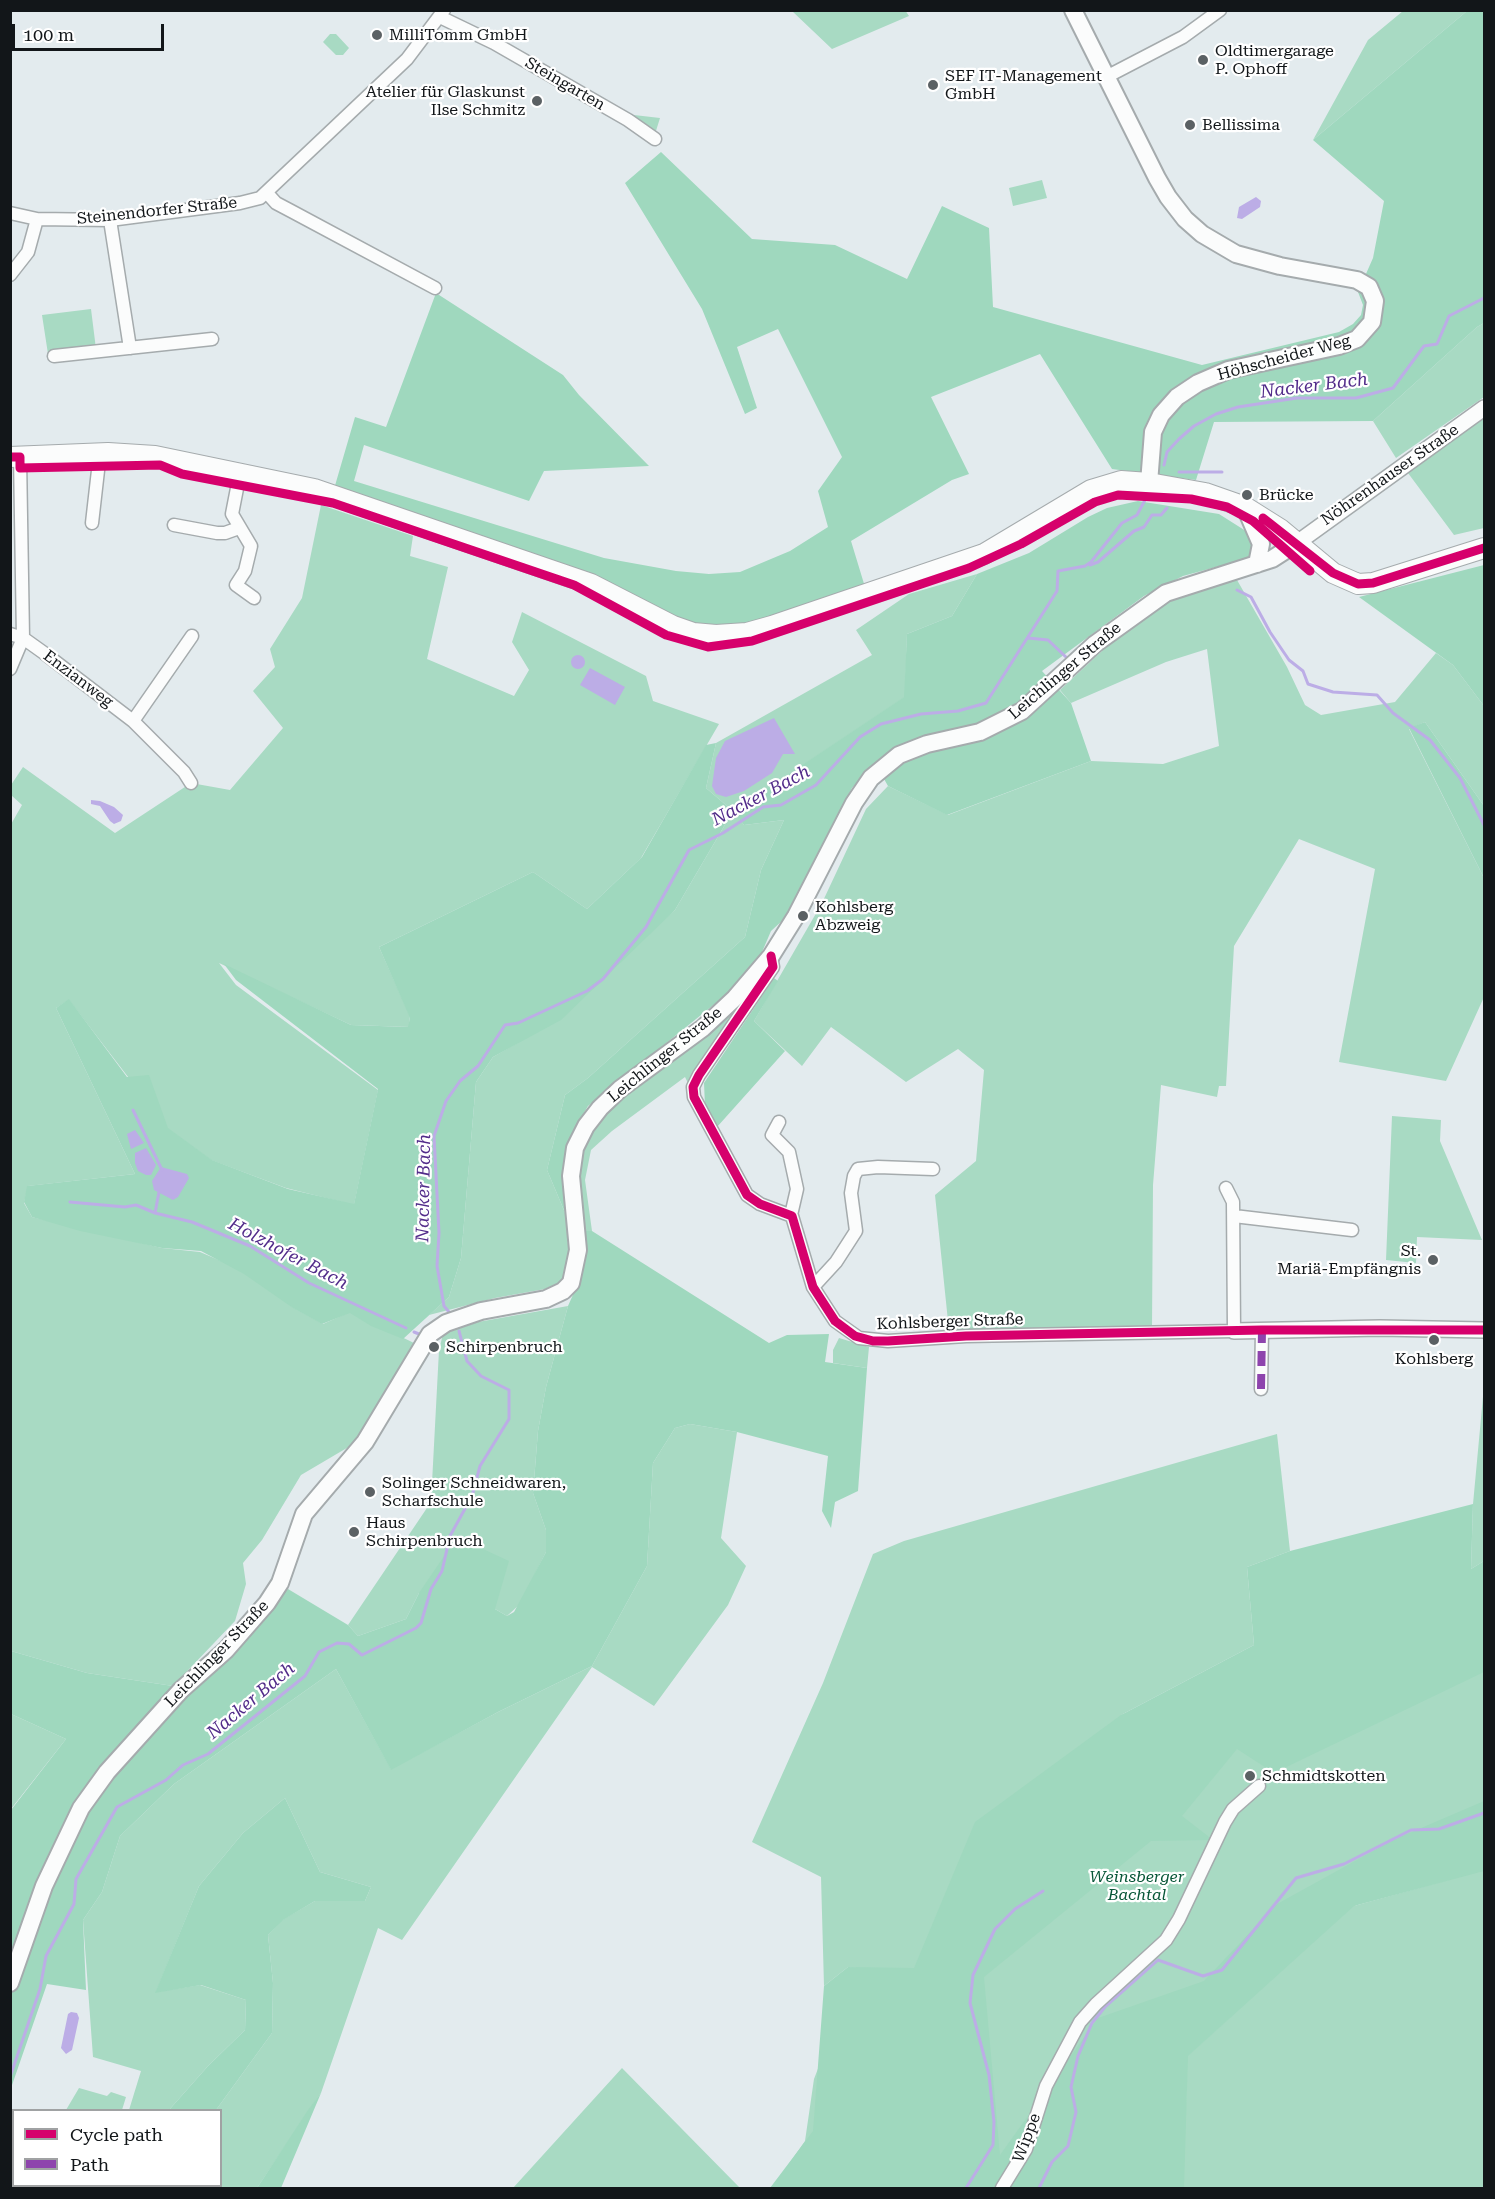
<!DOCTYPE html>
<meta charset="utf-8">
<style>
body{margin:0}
#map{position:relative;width:1495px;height:2199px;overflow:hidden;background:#e3ebee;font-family:"Roboto Serif",serif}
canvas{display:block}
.frame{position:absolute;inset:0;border:12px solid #121619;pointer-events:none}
.legend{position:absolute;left:12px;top:2109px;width:210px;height:78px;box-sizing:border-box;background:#fff;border:2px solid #a0a2a3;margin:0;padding:8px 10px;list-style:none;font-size:18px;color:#121619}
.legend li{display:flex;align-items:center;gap:12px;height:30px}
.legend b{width:30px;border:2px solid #a0a2a3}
.scale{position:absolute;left:12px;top:24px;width:152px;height:27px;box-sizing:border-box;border:3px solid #121619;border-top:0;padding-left:8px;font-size:18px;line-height:21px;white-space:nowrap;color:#121619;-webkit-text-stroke:4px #fff;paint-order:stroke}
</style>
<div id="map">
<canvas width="1495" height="2199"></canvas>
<div class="frame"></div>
<ul class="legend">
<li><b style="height:8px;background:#d6006c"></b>Cycle path</li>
<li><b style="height:8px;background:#8e44ad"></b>Path</li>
</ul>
<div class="scale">100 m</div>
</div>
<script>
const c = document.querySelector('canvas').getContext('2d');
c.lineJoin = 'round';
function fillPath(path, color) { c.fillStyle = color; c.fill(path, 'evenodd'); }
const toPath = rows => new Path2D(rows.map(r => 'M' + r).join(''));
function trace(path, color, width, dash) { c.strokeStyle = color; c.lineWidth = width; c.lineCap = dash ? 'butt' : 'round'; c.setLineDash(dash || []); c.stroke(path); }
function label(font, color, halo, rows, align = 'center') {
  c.font = font + ' "Roboto Serif",serif'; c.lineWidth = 4.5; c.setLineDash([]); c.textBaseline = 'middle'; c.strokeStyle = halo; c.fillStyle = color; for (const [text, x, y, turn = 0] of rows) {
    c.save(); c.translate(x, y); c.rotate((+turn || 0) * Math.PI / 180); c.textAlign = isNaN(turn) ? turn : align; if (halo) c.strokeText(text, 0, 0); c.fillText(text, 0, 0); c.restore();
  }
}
const green = toPath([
 [905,10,909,16,832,49,792,11],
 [1403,11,1467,11,1313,140,1368,40],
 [330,34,336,34,349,48,343,55,336,55,323,42],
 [634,115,660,118,655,134,633,119],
 [1042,180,1047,198,1013,206,1009,188],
 [91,309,96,349,48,354,42,315],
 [1484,323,1484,397,1396,458,1373,421,1477,327],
 [1484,416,1484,528,1454,535,1408,473],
 [321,505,413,536,410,556,448,567,427,659,514,696,529,670,512,642,522,612,646,676,653,701,719,724,641,858,587,909,533,872,379,947,410,1016,409,1027,351,1025,219,963,236,985,378,1090,354,1205,286,1188,211,1160,168,1129,69,1000,56,1008,135,1174,28,1186,24,1203,32,1217,162,1248,200,1252,247,1272,294,1308,323,1324,350,1312,414,1343,357,1442,301,1475,262,1540,243,1563,246,1584,235,1621,173,1686,87,1673,11,1651,10,826,22,805,11,795,11,785,23,767,115,833,191,783,230,790,283,728,253,691,275,667,270,649,302,598],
 [977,574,952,616,907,634,905,697,734,811,744,825,784,820,761,870,745,937,588,1078,565,1095,547,1170,566,1215,569,1260,562,1281,545,1289,495,1298,429,1315,449,1297,461,1258,476,1082,493,1057,521,1041,675,910,733,811,706,788,716,743,872,655,856,630,909,594],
 [1237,580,1287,667,1305,705,1321,715,1395,702,1436,653,1453,665,1484,706,1484,806,1425,722,1409,729,1484,878,1484,997,1446,1081,1339,1062,1375,869,1299,839,1234,946,1226,1086,1219,1086,1217,1097,1161,1085,1153,1185,1152,1327,949,1331,935,1195,976,1161,984,1070,958,1049,906,1082,831,1027,802,1066,754,1021,822,903,866,809,888,786,948,815,1091,761,1163,764,1219,746,1207,649,1166,662,1071,703,1060,690,1103,650,1159,606,1182,593],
 [741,1003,742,1006,688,1083,685,1077,612,1131,591,1150,585,1180,592,1231,585,1231,578,1196,579,1161,591,1131,607,1107],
 [1392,1116,1441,1120,1440,1141,1482,1240,1417,1237,1416,1263,1386,1260],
 [568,1306,546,1387,538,1431,533,1493,546,1530,546,1552,520,1604,507,1616,495,1609,419,1593,406,1619,358,1636,348,1625,431,1502,439,1350,443,1334,478,1322],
 [839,1338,869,1347,867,1368,833,1363,833,1350],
 [1484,1386,1484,1561,1471,1569,1473,1504],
 [690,1424,737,1432,721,1538,746,1566,728,1605,654,1706,592,1667,402,1940,378,1928,321,2093,257,2188,159,2188,156,2186,220,2186,220,2110,216,2110,272,2033,273,1983,268,1935,282,1920,315,1901,365,1901,371,1887,320,1872,285,1798,243,1833,199,1886,156,1992,200,1985,246,2000,245,2030,208,2066,169,2110,129,2110,141,2071,93,2057,83,1920,102,1892,120,1836,174,1784,336,1669,391,1769,498,1712,592,1666,647,1566,653,1463,675,1428],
 [1277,1434,1290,1551,1247,1567,1254,1645,1121,1715,1484,1574,1484,1849,1354,1906,1484,1870,1484,2188,772,2188,805,2141,814,2079,857,1968,848,1967,824,1986,821,1877,752,1842,823,1683,873,1554,904,1541],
 [1231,2016,1187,2056,1186,2104,1168,2046],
 [11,1714,66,1739,11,1809],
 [622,2068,740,2188,513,2188],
 [79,2088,107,2096,111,2092,126,2097,122,2110,66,2110],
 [13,2163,14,2186,92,2186,90,2188,11,2188,11,2165]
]);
const forest = toPath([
 [1467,11,1484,11,1484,323,1477,327,1373,421,1214,422,1196,480,1112,469,1040,354,931,397,969,474,952,480,851,541,865,587,752,625,704,630,334,489,355,417,386,427,436,293,563,375,579,395,649,466,544,471,529,501,364,445,354,481,604,558,676,571,709,574,740,572,790,551,828,527,818,491,842,457,778,329,737,347,757,408,745,414,702,309,625,183,661,152,752,239,835,245,907,279,942,206,989,228,993,307,1202,365,1339,332,1353,324,1361,315,1363,305,1358,292,1373,258,1384,201,1313,140],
 [1138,501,1219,514,1249,533,1255,549,1249,558,1183,576,1144,596,1042,671,1071,703,1091,761,947,815,888,786,875,763,852,788,784,919,771,931,762,952,742,982,588,1106,574,1130,567,1158,566,1215,547,1170,565,1095,588,1078,745,937,761,870,784,820,744,825,733,811,675,910,561,1020,493,1057,476,1082,461,1258,449,1297,403,1339,371,1326,350,1313,322,1324,293,1308,244,1274,201,1251,162,1248,80,1231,32,1217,24,1202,27,1186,135,1174,56,1008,69,999,127,1077,149,1075,168,1128,212,1160,288,1189,354,1204,378,1089,236,980,224,964,351,1025,408,1027,410,1018,379,947,533,872,587,909,642,857,706,745,716,743,706,788,733,811,904,697,907,634,952,616,977,574,1029,553,1088,517,1107,508],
 [1484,565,1484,706,1453,665,1359,597],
 [1425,722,1484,806,1484,878,1409,728],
 [774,978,778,981,754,1021,785,1051,717,1127,705,1106,704,1083],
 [585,1231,592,1231,769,1343,787,1335,829,1334,825,1362,867,1368,858,1491,835,1502,831,1528,822,1511,828,1456,737,1432,690,1424,675,1428,653,1463,647,1566,592,1666,498,1712,391,1770,336,1669,174,1784,120,1836,102,1892,83,1920,86,1990,47,1984,11,2088,11,1810,66,1739,11,1714,11,1651,87,1673,173,1686,188,1695,288,1589,348,1625,358,1636,406,1619,419,1593,457,1537,509,1561,495,1609,507,1616,514,1612,546,1552,546,1530,533,1493,538,1431,546,1387,568,1306,583,1272],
 [1473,1504,1471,1569,1484,1561,1484,1672,1274,1773,1237,1749,1182,1816,1213,1840,1151,1841,984,1977,1000,2155,1098,2018,1204,1981,1277,1904,1393,1840,1484,1801,1484,1871,1354,1906,1188,2056,1184,2188,770,2188,813,2131,824,1986,848,1967,914,1968,975,1822,1121,1715,1254,1645,1247,1567,1290,1551],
 [285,1798,320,1872,371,1887,365,1901,315,1901,283,1920,268,1935,273,1983,272,2033,216,2110,169,2110,208,2066,245,2030,246,2000,201,1985,155,1993,199,1886,243,1833],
 [321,2093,281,2188,257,2188,308,2110],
 [10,2117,14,2118,13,2163,11,2165],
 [100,2186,156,2186,158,2188,98,2188]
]);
const water = toPath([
 [1256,197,1261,201,1260,207,1242,219,1237,218,1239,207],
 '571 662a7 7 0 1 1 14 0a7 7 0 1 1-14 0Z',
 [590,668,625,687,615,705,580,685],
 [774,718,795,754,783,754,772,773,744,791,726,797,716,794,712,786,716,758,725,741],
 [91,800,100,801,114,807,123,815,121,821,114,824,110,821,100,806,91,804],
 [135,1130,144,1143,131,1149,127,1134],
 [146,1148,156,1165,151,1175,146,1175,138,1171,135,1163,135,1153],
 [161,1167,187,1174,189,1178,178,1197,173,1200,154,1190,152,1181],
 [71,2012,77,2013,79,2018,72,2050,66,2054,61,2048,68,2014]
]);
const stream = toPath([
 [1164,465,1167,452,1179,439,1194,426,1216,414,1238,407,1297,398,1356,398,1393,388,1424,346,1437,344,1449,316,1484,298],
 [1179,472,1222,472],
 [1090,565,1098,562,1134,531,1144,527,1152,515,1161,515,1167,508],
 [1237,590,1251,597,1270,632,1289,660,1303,671,1308,684,1333,692,1377,695,1393,713,1430,740,1460,778,1484,825],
 [1028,638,1048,640,1067,658],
 [133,1110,162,1170],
 [159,1192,155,1213,192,1222,250,1246,309,1283,406,1328],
 [70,1202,125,1207,136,1205,155,1213],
 [449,1312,444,1306,437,1266,439,1233,434,1136,446,1101,460,1081,478,1066,505,1025,518,1023,587,991,603,979,646,927,689,850,723,833,763,807,781,805,816,785,860,737,881,724,921,714,958,711,986,703,1057,591,1058,571,1085,566,1091,562,1122,523,1137,515,1146,498],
 [414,1332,419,1334],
 [457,1350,465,1350],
 [10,2077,40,1989,46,1956,74,1904,76,1879,117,1807,166,1780,183,1765,208,1754,305,1676,319,1652,337,1643,349,1644,362,1655,416,1628,421,1623,431,1589,442,1571,450,1536,472,1496,480,1466,509,1419,509,1390,481,1376,467,1361,459,1331],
 [966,2188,993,2145,994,2122,989,2075,970,2003,973,1975,995,1929,1015,1909,1043,1891],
 [1039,2188,1052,2162,1068,2146,1076,2112,1071,2087,1078,2056,1092,2023,1105,2007,1158,1960,1203,1976,1222,1970,1296,1878,1344,1864,1411,1830,1439,1829,1484,1813]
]);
const minor = toPath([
 [440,17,494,43,628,120,655,139],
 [1108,76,1183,37,1220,10],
 [267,193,276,203,293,212,435,288],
 [10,213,37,219,110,220,240,203,260,198,407,59,444,10],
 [110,220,130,348],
 [10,275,28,252,37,219],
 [54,356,212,339],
 [240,473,232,514,251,546,245,571,236,585,254,598],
 [92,523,100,453],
 [174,525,217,533,225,533,239,528],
 [10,634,23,638,44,653,133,721,184,772,191,783],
 [10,669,23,638,20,457],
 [133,721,192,636],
 [771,956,773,967,699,1075,693,1087,694,1097,747,1195,760,1204,792,1216,813,1287,835,1321,859,1338,888,1341,966,1336,1234,1331,1233,1202,1226,1188],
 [779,1122,772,1135,789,1152,797,1189,791,1215],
 [1234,1216,1352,1230],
 [813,1287,836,1262,856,1231,851,1193,854,1176,858,1169,878,1167,933,1169],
 [1261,1389,1262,1330],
 [1002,2188,1026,2149,1046,2086,1080,2022,1096,2004,1166,1940,1179,1919,1225,1822,1233,1809,1259,1786]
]);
const tertiary = toPath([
 [1297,543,1484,408],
 [1234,1331,1380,1328,1484,1330]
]);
const secondary = toPath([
 [1073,10,1157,178,1168,197,1185,219,1202,234,1236,254,1280,266,1357,280,1369,287,1375,301,1372,322,1357,339,1339,346,1228,370,1198,383,1177,397,1161,415,1153,432,1149,483],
 [1245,507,1261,544,1257,564],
 [10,1983,44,1886,81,1808,107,1772,181,1690,226,1650,267,1603,280,1583,304,1514,365,1442,430,1334,446,1323,481,1311,546,1299,563,1291,571,1283,578,1250,571,1176,575,1148,586,1126,600,1108,620,1089,703,1028,735,998,771,956,796,916,854,803,871,778,899,755,927,744,980,732,1022,711,1095,644,1166,593,1272,559,1297,543]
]);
const primary = toPath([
 [10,457,108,453,155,456,314,489,591,584,673,626,693,633,716,635,747,633,772,626,984,554,1091,490,1121,481,1149,483,1205,493,1245,507,1280,529,1333,573,1358,584,1373,583,1484,548]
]);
const quiet = toPath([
 [1261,1389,1262,1330]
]);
const cycleway = toPath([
 [10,457,20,457,20,468,160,465,182,474,333,503,574,585,666,635,708,647,752,641,969,568,1021,544,1095,502,1118,495,1191,499,1227,507,1253,521,1310,571],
 [1263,518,1333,573,1358,584,1373,583,1484,548],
 [771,956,773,967,699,1075,693,1087,694,1097,747,1195,760,1204,792,1216,813,1287,835,1321,855,1336,873,1341,888,1341,966,1336,1262,1330,1484,1330]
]);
const markers = [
 [377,35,6,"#5b6164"],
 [1203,60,6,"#5b6164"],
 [933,85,6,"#5b6164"],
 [537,101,6,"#5b6164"],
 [1190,125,6,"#5b6164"],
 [1247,495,6,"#5b6164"],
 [803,916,6,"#5b6164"],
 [1433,1260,6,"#5b6164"],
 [1434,1340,6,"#5b6164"],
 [434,1347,6,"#5b6164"],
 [370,1492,6,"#5b6164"],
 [354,1532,6,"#5b6164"],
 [1250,1776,6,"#5b6164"]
];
const poiNames = [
 ["MilliTomm GmbH",389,35],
 ["Oldtimergarage",1215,51],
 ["P. Ophoff",1215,69],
 ["SEF IT-Management",945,76],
 ["GmbH",945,94],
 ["Atelier für Glaskunst",525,92,"right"],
 ["Ilse Schmitz",525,110,"right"],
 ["Bellissima",1202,125],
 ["Brücke",1259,495],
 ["Kohlsberg",815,907],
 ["Abzweig",815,925],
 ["St.",1421,1251,"right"],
 ["Mariä-Empfängnis",1421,1269,"right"],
 ["Schirpenbruch",446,1347],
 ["Kohlsberg",1434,1359,"center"],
 ["Solinger Schneidwaren,",382,1483],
 ["Scharfschule",382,1501],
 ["Haus",366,1523],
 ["Schirpenbruch",366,1541],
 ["Schmidtskotten",1262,1776]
];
const streetNames = [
 ["Steingarten",565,84,30],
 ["Steinendorfer Straße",157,211,-6],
 ["Höhscheider Weg",1284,358,-15],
 ["Nöhrenhauser Straße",1390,475,-35],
 ["Leichlinger Straße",1065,671,-40],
 ["Enzianweg",78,679,37],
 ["Leichlinger Straße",665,1055,-39],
 ["Kohlsberger Straße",950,1322,-2],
 ["Leichlinger Straße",217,1654,-46],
 ["Wippe",1027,2138,-69]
];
const parkNames = [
 ["Weinsberger",1137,1877],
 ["Bachtal",1137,1895]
];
const waterNames = [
 ["Nacker Bach",1314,386,-7],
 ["Nacker Bach",761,796,-28],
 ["Nacker Bach",424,1188,-89],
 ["Holzhofer Bach",288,1254,28],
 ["Nacker Bach",251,1701,-40]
];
fillPath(green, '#a8dac3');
fillPath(forest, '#9fd8be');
fillPath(water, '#bcade6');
trace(stream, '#bcade6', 3);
trace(minor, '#a5abad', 15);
trace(tertiary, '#a5abad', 18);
trace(secondary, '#a5abad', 20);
trace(primary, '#a5abad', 22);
trace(minor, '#fbfcfc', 12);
trace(tertiary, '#fbfcfc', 15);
trace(secondary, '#fbfcfc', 16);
trace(primary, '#fbfcfc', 20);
trace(quiet, '#8e44ad', 8, [15, 8]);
trace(cycleway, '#d6006c', 9);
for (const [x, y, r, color] of markers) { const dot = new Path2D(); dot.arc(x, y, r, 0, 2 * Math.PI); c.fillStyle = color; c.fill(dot); trace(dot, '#fff', 2); }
label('16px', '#121619', '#fff', poiNames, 'left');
label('16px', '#121619', '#fff', streetNames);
label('italic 16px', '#075637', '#fff', parkNames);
label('italic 18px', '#522c8a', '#fff', waterNames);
</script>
